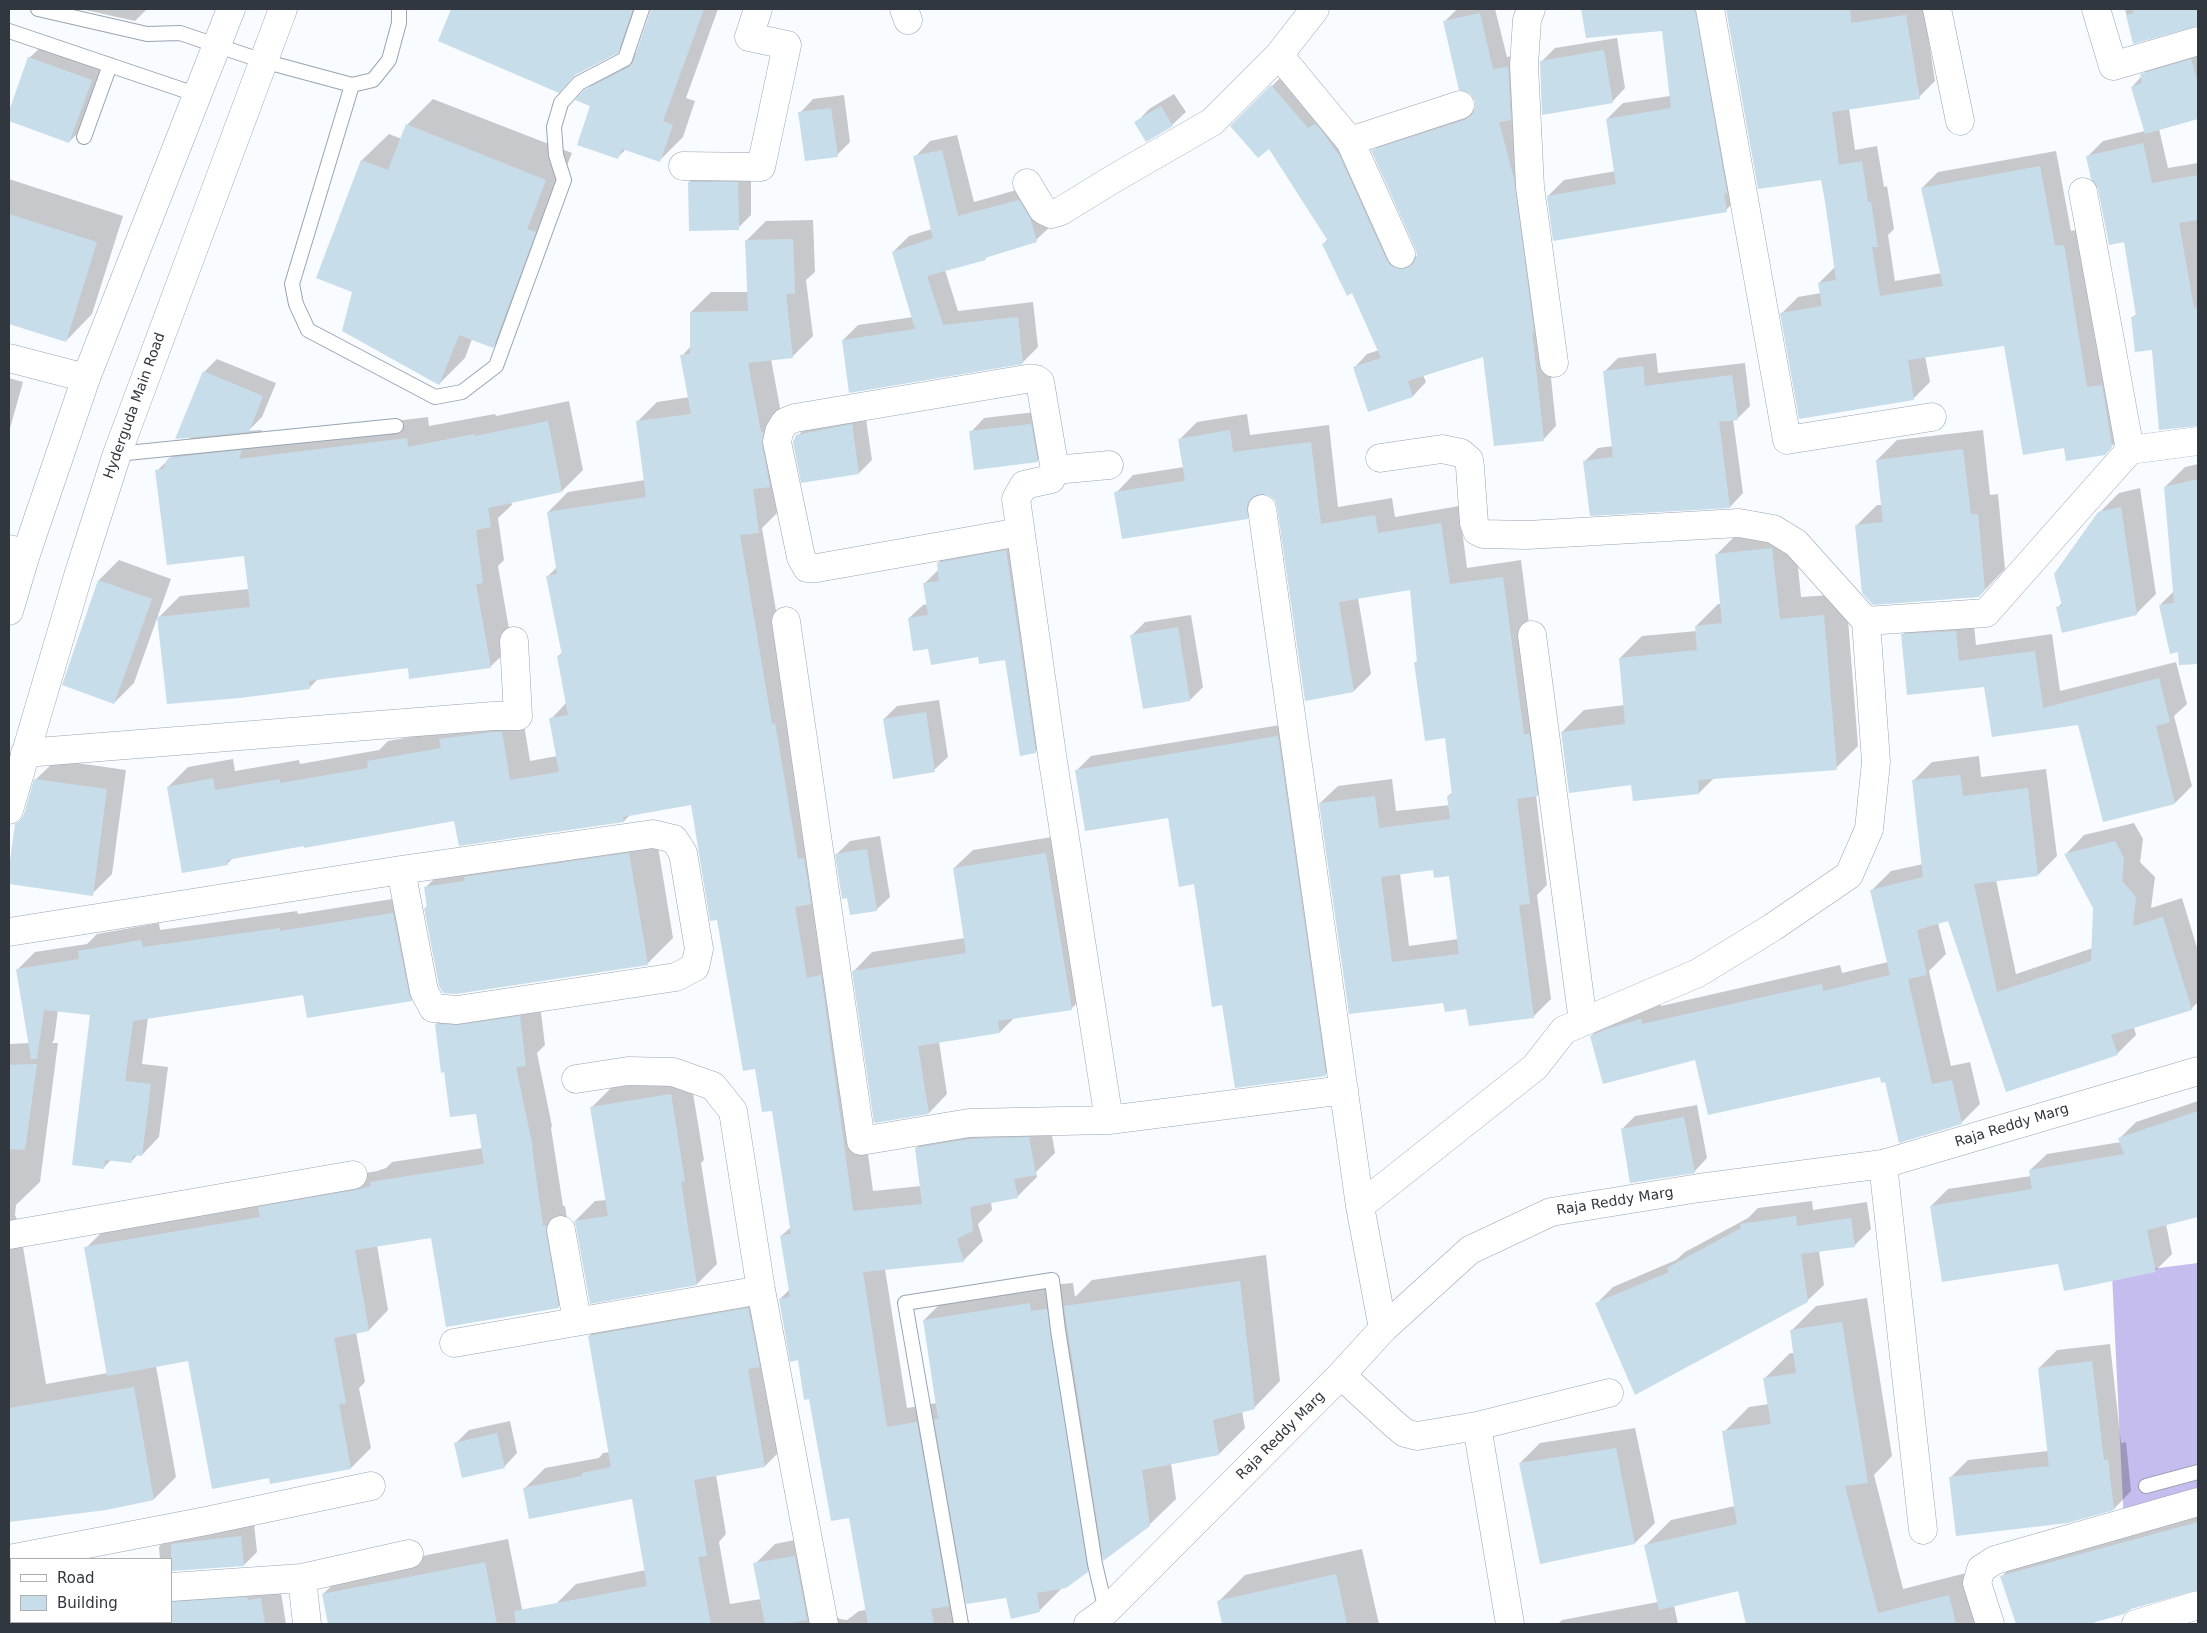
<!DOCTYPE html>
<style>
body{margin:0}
#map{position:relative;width:2207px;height:1633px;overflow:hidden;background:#f8fbff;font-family:"DejaVu Sans",sans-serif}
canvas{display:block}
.frame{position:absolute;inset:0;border:10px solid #31373e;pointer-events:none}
.legend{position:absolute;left:10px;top:1558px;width:162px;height:65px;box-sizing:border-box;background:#fff;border:1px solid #adafb2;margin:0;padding:6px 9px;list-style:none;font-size:15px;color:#31373e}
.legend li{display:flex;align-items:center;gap:10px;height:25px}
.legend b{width:25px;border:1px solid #adafb2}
</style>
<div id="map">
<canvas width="2207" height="1633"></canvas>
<div class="frame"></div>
<ul class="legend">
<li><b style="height:6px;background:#fff"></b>Road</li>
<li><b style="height:14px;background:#c8ddea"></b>Building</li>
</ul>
</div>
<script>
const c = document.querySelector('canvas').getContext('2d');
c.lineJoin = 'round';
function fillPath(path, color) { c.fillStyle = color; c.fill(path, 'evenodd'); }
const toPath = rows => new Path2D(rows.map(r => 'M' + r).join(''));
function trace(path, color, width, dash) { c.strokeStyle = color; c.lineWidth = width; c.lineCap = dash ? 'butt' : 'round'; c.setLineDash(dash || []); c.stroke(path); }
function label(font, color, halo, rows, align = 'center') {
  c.font = font + ' "DejaVu Sans",sans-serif'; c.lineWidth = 4; c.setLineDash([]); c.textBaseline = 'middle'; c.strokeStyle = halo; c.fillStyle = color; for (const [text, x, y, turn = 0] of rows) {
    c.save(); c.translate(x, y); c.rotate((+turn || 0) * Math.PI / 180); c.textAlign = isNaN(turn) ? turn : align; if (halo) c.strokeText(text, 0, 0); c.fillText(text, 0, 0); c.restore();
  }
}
const forest = toPath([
 [2198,1263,2198,1509,2124,1524,2112,1274]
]);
const shadow = toPath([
 [81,9,147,9,135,21],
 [453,9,648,9,641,28,617,52,440,40],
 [651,9,718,9,686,98,695,101,683,137,659,161,626,149,617,158,585,91,610,67,638,52,652,12],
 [1457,9,1495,9,1507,57,1521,54,1545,320,1556,426,1543,440,1484,355,1423,375,1426,382,1413,396,1369,410,1354,368,1367,354,1379,350,1352,291,1323,244,1328,239,1269,148,1232,126,1285,73,1322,116,1413,257,1418,256,1417,248,1373,151,1386,138,1477,108,1476,100,1444,22],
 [1582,9,1713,9,1742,194,1726,210,1548,196,1564,180,1616,171,1607,119,1623,103,1670,96,1663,29,1587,37],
 [1727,9,1924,9,1935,81,1919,97,1849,108,1855,150,1877,146,1884,187,1887,186,1894,229,1888,235,1895,281,1942,273,1922,188,1938,172,2056,151,2071,231,2080,229,2121,437,2104,454,2065,447,2005,344,1925,356,1930,382,1914,398,1782,313,1798,297,1821,293,1819,283,1835,267,1822,179,1759,188],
 [2125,9,2198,9,2198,25,2193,25,2134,42],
 [1617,38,1625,88,1612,102,1541,62,1555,48],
 [43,45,104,67,82,129,69,142,9,120,9,115,29,58],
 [2198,48,2198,117,2159,129,2168,168,2198,163,2198,218,2197,219,2198,228,2198,425,2196,424,2153,348,2132,318,2137,313,2125,241,2100,189,2087,157,2103,141,2145,131,2132,87,2155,61],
 [1174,94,1186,112,1172,125,1136,123,1149,109],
 [844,95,850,142,837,155,800,113,813,99],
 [433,99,572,153,552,203,519,321,493,347,472,339,465,358,439,384,354,291,317,277,362,160,389,134,402,139,407,125],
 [957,135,974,202,1034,185,1052,225,1036,240,988,255,985,259,945,270,958,311,1033,302,1038,347,1023,362,850,392,843,340,858,325,913,317,893,252,909,236,932,229,915,157,930,141],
 [702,169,751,170,751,215,738,228,689,182],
 [9,179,123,216,92,314,66,341,9,323],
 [813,220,815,272,806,280,813,336,793,356,771,359,781,413,778,512,762,528,792,705,841,956,873,1191,921,1186,916,1148,936,1128,1049,1118,1055,1153,1036,1172,1037,1177,1017,1197,991,1202,992,1210,978,1224,983,1241,963,1261,885,1269,907,1408,937,1403,924,1320,950,1294,1073,1283,1075,1297,1092,1280,1266,1255,1280,1381,1254,1408,1242,1411,1245,1428,1219,1454,1171,1463,1176,1499,1149,1525,1104,1554,1087,1571,1063,1587,1039,1611,1007,1596,965,1588,953,1601,957,1624,560,1624,556,1604,576,1584,646,1570,633,1497,525,1488,545,1468,599,1458,603,1453,610,1452,589,1336,609,1316,768,1289,785,1446,765,1466,716,1475,726,1534,719,1542,730,1604,761,1599,755,1564,775,1544,815,1536,832,1615,840,1619,847,1620,859,1611,866,1610,850,1517,780,1299,790,1289,781,1236,791,1227,773,1109,718,919,692,804,631,814,624,821,455,820,234,857,227,864,168,787,188,767,233,759,235,771,299,760,300,764,379,750,388,741,450,730,522,712,530,761,557,756,551,719,567,702,558,656,563,652,548,576,557,567,548,512,568,492,645,480,637,422,657,402,690,397,682,356,691,346,691,312,711,292,748,292,746,241,766,221],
 [1656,353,1658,373,1745,363,1750,406,1737,419,1733,419,1743,493,1730,507,1585,461,1598,448,1613,446,1605,371,1618,358],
 [217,359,276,383,262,417,248,431,262,430,259,438,428,417,429,426,495,414,496,416,569,401,583,470,562,491,511,501,512,505,498,518,504,560,498,566,512,646,490,667,409,666,319,678,309,688,159,617,180,596,249,589,245,555,157,471,191,437,204,372],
 [9,378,23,382,9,432],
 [1044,411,1050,447,1037,461,971,432,984,418],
 [865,412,872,460,859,473,795,438,809,425],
 [1247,414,1250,435,1329,425,1338,507,1392,498,1395,517,1459,506,1467,568,1521,560,1541,718,1554,778,1536,795,1547,885,1537,895,1551,999,1533,1017,1467,1008,1445,1002,1350,1013,1320,803,1338,786,1392,779,1396,811,1450,805,1448,796,1453,792,1446,737,1416,662,1418,660,1411,589,1358,598,1371,674,1354,691,1275,498,1264,493,1265,500,1247,518,1116,493,1133,475,1184,467,1179,440,1197,422],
 [1434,869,1450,875,1458,939,1409,946,1400,873],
 [1983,430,1990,495,1998,494,2005,569,1979,596,1857,525,1877,505,1882,505,1877,460,1897,440],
 [2198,464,2198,646,2171,653,2160,605,2174,591,2165,487,2185,467],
 [2140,488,2156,594,2136,614,2057,608,2063,602,2099,513,2119,493],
 [1794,527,1801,597,1846,594,1858,746,1836,768,1714,778,1699,793,1632,783,1562,732,1584,710,1625,705,1620,658,1642,636,1697,631,1696,626,1718,604,1721,604,1716,555,1738,533],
 [1019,538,1049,739,1035,752,1006,658,979,656,929,647,909,618,923,605,928,604,925,583,938,570,938,563,951,550],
 [119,560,171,579,134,683,114,703,64,685,99,580],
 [1973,614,1976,645,2052,634,2060,691,2176,662,2187,704,2174,716,2192,786,2175,803,2079,723,1985,686,1902,635,1919,618],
 [1191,615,1203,687,1190,700,1131,636,1145,622],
 [939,700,948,757,934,770,884,719,897,706],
 [1292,723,1339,1061,1325,1075,1195,883,1169,816,1077,770,1091,756],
 [1979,756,1981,777,2046,769,2057,856,2038,875,1996,880,2016,974,2093,948,2095,908,2066,854,2084,835,2134,823,2143,839,2140,862,2155,877,2151,908,2182,898,2198,951,2198,1002,2191,1009,2134,1027,2136,1035,2117,1054,2007,1091,1949,920,1938,923,1946,954,1929,971,1951,1066,1970,1062,1980,1104,1961,1123,1886,1080,1881,1075,1696,1059,1591,1036,1610,1017,1660,1001,1661,1006,1840,965,1842,973,1888,962,1872,890,1891,871,1923,864,1913,781,1932,762],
 [56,760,126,770,112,874,92,894,9,883,16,825,24,816,35,780],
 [655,828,673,938,647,964,425,908,428,906,425,888,451,862],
 [1064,835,1090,990,1071,1009,1015,1017,1000,1032,939,1042,947,1094,929,1113,875,1122,854,971,872,952,965,938,954,868,973,850],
 [880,836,890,897,876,910,837,854,850,841],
 [411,896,429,983,411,1000,304,993,148,1017,142,1064,168,1067,159,1137,142,1155,138,1154,131,1162,111,1160,104,1167,92,1014,58,1010,54,1040,52,1043,58,1043,40,1182,16,1205,15,1215,19,1223,46,1384,108,1373,86,1248,106,1228,279,1188,377,1171,386,1168,392,1162,483,1148,477,1112,436,1024,456,1005,539,997,545,1045,537,1053,552,1126,551,1128,563,1206,565,1206,578,1287,558,1307,432,1236,377,1245,388,1310,369,1330,356,1332,365,1382,359,1388,371,1448,351,1468,271,1483,270,1477,190,1360,156,1366,176,1477,154,1499,105,1509,9,1521,9,1044,30,1043,17,970,35,952,87,944,97,934,159,923,160,930,297,911,298,914],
 [690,1075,704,1160,701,1163,717,1264,697,1284,575,1221,595,1201,607,1200,591,1108,611,1088],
 [2198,1101,2198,1216,2166,1224,2172,1254,2155,1271,2059,1262,1931,1206,1948,1189,2031,1176,2030,1170,2047,1154,2121,1142,2120,1138,2136,1122],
 [1697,1105,1707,1158,1694,1172,1622,1129,1635,1116],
 [1812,1201,1813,1210,1867,1202,1871,1229,1854,1246,1819,1251,1824,1285,1807,1301,1597,1303,1613,1287,1676,1260,1685,1252,1748,1218,1758,1208],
 [1867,1298,1892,1456,1874,1475,1903,1589,1974,1571,1987,1624,1747,1624,1739,1590,1674,1605,1678,1624,1558,1624,1562,1620,1658,1602,1646,1545,1671,1520,1735,1506,1724,1432,1749,1407,1769,1404,1765,1378,1790,1353,1794,1353,1791,1331,1816,1306],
 [2110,1344,2121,1443,2126,1442,2131,1491,2114,1509,1950,1478,1968,1460,2048,1451,2039,1368,2057,1350],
 [510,1421,517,1453,504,1467,455,1444,469,1430],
 [1635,1428,1655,1523,1635,1543,1520,1463,1540,1443],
 [2198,1504,2198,1589,2193,1589,2131,1608,2124,1613,2084,1624,2017,1624,2002,1576,2028,1550],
 [254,1523,257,1552,244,1565,160,1559,159,1547,172,1533],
 [508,1539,525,1624,329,1624,323,1594,347,1571],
 [1362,1549,1379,1624,1224,1624,1219,1601,1245,1575],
 [279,1580,286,1624,40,1624,42,1622,171,1622,171,1592]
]);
const building = toPath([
 [451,9,633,9,618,53,575,75,559,93,438,41],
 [651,9,704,9,663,121,673,125,660,162,622,149,618,159,577,145,590,106,575,100,584,90,629,67,633,62],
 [1581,9,1695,9,1727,193,1724,194,1727,212,1553,241,1547,196,1616,184,1606,119,1671,108,1662,31,1586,38],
 [1726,9,1850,9,1851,23,1906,15,1920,99,1832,112,1839,165,1862,161,1868,202,1871,202,1878,247,1872,247,1880,296,1943,286,1921,188,2040,166,2055,246,2064,245,2087,387,2102,385,2112,447,2105,455,2066,461,2064,448,2023,455,2004,346,1908,360,1914,400,1799,419,1780,313,1822,306,1818,283,1836,280,1825,201,1821,180,1758,189],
 [2132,9,2198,9,2198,26,2133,44,2126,15,2134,13],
 [1480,13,1493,69,1508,67,1511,120,1499,122,1514,179,1534,332,1532,332,1544,441,1494,446,1483,357,1408,381,1413,397,1368,412,1353,367,1381,358,1352,293,1347,296,1322,244,1328,241,1269,149,1258,158,1230,126,1271,85,1308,128,1315,124,1321,130,1340,157,1387,261,1392,266,1399,269,1407,268,1414,263,1417,255,1415,248,1371,150,1465,120,1472,115,1475,108,1475,101,1470,93,1459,90,1443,21],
 [1604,50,1613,103,1542,115,1540,61],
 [28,57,92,80,69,143,9,121,9,111],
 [2191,59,2198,83,2198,119,2145,134,2131,87,2142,83,2140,74],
 [1161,106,1173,126,1146,142,1134,122],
 [831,108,838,157,805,161,798,112],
 [406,124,546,180,527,229,536,232,493,348,459,335,439,385,342,331,352,292,316,278,361,160,388,170],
 [2143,143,2152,183,2198,175,2198,220,2179,223,2194,308,2198,307,2198,426,2159,430,2152,350,2135,352,2131,317,2136,316,2124,242,2109,245,2098,189,2091,179,2086,156],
 [942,150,958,216,1019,200,1030,218,1037,242,985,258,986,260,927,276,943,325,1018,317,1023,364,849,393,842,340,915,329,892,252,933,238,913,156],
 [688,182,738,182,739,230,689,231],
 [9,214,97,242,66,342,9,324],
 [793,239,795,294,786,294,793,358,748,363,761,432,763,432,762,445,770,487,753,489,759,533,740,535,772,724,775,723,798,859,804,858,811,904,795,907,807,978,821,975,853,1211,922,1204,915,1148,970,1139,1029,1137,1036,1175,1014,1179,1018,1198,970,1207,973,1231,957,1239,964,1262,863,1272,887,1427,917,1422,949,1606,931,1609,934,1624,868,1624,849,1518,831,1521,809,1399,804,1400,798,1360,790,1362,779,1299,790,1297,780,1236,791,1234,772,1111,762,1112,755,1069,743,1071,717,920,710,921,691,805,623,817,624,822,459,846,454,821,304,848,304,846,227,860,228,865,182,873,167,787,213,778,215,790,280,779,280,783,368,768,367,761,441,748,439,739,494,732,502,732,510,780,559,772,549,718,568,715,557,656,562,655,546,576,557,574,547,512,646,497,636,421,691,414,680,355,690,354,690,312,748,311,745,240],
 [1643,366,1645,386,1732,375,1738,420,1719,422,1730,508,1590,516,1583,461,1613,457,1603,371],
 [203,371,263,396,249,432,175,439],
 [548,421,562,492,488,508,491,527,476,530,483,583,476,584,491,668,409,679,408,668,309,681,310,689,240,698,167,704,157,617,250,607,244,556,167,565,155,470,163,469,168,458,242,450,239,459,407,438,408,447,474,434,475,436],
 [852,424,859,474,801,483,793,442,796,435],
 [1031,424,1038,462,974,470,969,431],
 [1230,430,1233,452,1311,442,1321,524,1375,515,1378,533,1441,523,1450,584,1503,577,1524,734,1529,734,1530,736,1538,796,1517,799,1530,904,1519,905,1534,1018,1469,1026,1466,1009,1445,1012,1443,1003,1349,1014,1319,803,1375,796,1379,828,1450,819,1447,796,1452,795,1445,738,1425,741,1414,662,1417,662,1410,590,1339,602,1354,692,1305,701,1277,507,1275,500,1268,495,1260,494,1252,497,1247,504,1248,519,1122,539,1114,492,1185,481,1178,439],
 [1433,870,1434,878,1449,876,1459,954,1392,962,1381,877],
 [1963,449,1971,514,1978,514,1985,590,1979,597,1873,605,1862,593,1855,525,1883,522,1876,460],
 [2198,479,2198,664,2179,665,2178,652,2170,654,2159,605,2174,603,2164,487],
 [2121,507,2137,615,2062,633,2056,607,2062,606,2054,574,2098,512],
 [1772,548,1780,619,1824,615,1837,770,1698,780,1699,794,1633,801,1631,785,1569,793,1561,732,1625,724,1619,658,1697,650,1695,626,1722,623,1715,554],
 [1006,550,1036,753,1020,756,1005,660,979,664,978,657,931,665,928,649,913,651,908,618,928,615,923,583,939,581,937,563],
 [98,580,152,599,114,704,62,685],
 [1178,627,1190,701,1143,709,1130,635],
 [1956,631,1959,661,2035,651,2043,708,2159,678,2170,722,2156,726,2175,804,2103,822,2078,725,1992,737,1984,687,1907,695,1901,634],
 [926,712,935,772,893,779,883,719],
 [1278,736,1326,1076,1235,1088,1222,1005,1212,1007,1194,884,1179,887,1168,818,1085,831,1075,770],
 [1960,775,1963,796,2028,788,2038,876,1974,884,1997,992,2091,961,2093,908,2064,854,2115,841,2124,858,2122,881,2136,897,2133,926,2163,917,2192,1010,2111,1035,2118,1055,2006,1092,1948,921,1917,930,1927,975,1908,979,1932,1084,1952,1080,1962,1124,1899,1143,1885,1082,1881,1083,1880,1077,1708,1115,1695,1060,1603,1084,1590,1036,1607,1029,1641,1019,1642,1024,1822,984,1823,991,1890,975,1870,890,1923,877,1912,780],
 [34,779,107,789,93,896,9,884,9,868,15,824,20,821,24,814],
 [867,849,877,911,850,915,847,898,842,899,835,854],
 [629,853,648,965,456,994,443,993,439,986,424,908,427,908,424,887,465,881,464,877],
 [1046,853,1072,1010,998,1021,1000,1033,918,1046,929,1114,874,1123,852,971,966,953,953,868],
 [393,913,409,994,412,1001,307,1018,303,995,133,1021,125,1081,151,1084,142,1156,133,1155,131,1163,105,1160,104,1169,72,1165,90,1015,44,1010,37,1059,31,1059,16,969,79,959,78,951,141,940,143,947,280,928,280,931],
 [520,1016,526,1066,516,1067,533,1148,532,1148,543,1226,546,1225,546,1233,559,1308,446,1327,431,1238,355,1250,369,1331,334,1338,346,1403,339,1404,351,1469,270,1484,269,1478,212,1489,188,1361,107,1376,84,1247,260,1217,258,1207,356,1190,371,1186,370,1182,484,1164,476,1114,450,1117,444,1072,441,1073,435,1024,459,1025],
 [37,1064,25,1150,9,1149,9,1065],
 [671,1094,685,1181,681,1182,697,1285,590,1304,576,1227,574,1221,608,1216,590,1107],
 [2198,1111,2198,1217,2147,1230,2156,1272,2064,1291,2058,1264,1942,1282,1930,1206,2032,1189,2029,1170,2124,1154,2118,1138],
 [1684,1117,1695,1173,1630,1183,1621,1129],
 [1796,1216,1797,1226,1851,1218,1855,1247,1801,1254,1808,1302,1635,1395,1595,1303,1669,1272,1667,1268,1741,1228,1740,1224],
 [1240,1281,1255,1409,1213,1420,1219,1455,1142,1470,1150,1526,1103,1561,1064,1306],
 [1030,1303,1031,1311,1047,1309,1088,1572,1066,1588,1037,1593,1040,1612,1011,1619,1006,1598,966,1604,934,1419,938,1419,923,1320],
 [748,1308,760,1367,748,1369,765,1467,694,1480,707,1556,698,1557,711,1624,516,1624,514,1611,647,1586,632,1499,529,1519,523,1488,582,1476,582,1473,611,1467,588,1336],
 [1842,1322,1868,1483,1845,1486,1878,1613,1949,1595,1956,1624,1746,1624,1738,1591,1659,1610,1644,1545,1737,1524,1722,1431,1771,1424,1763,1378,1796,1373,1790,1330],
 [2092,1361,2104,1460,2108,1459,2114,1510,2068,1523,1956,1536,1949,1477,2049,1466,2038,1368],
 [134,1387,154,1500,106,1510,9,1522,9,1408],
 [497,1433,505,1468,462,1478,454,1443],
 [1616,1448,1635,1544,1540,1564,1519,1463],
 [2198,1522,2198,1590,2131,1609,2124,1614,2089,1624,2016,1624,2000,1576],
 [241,1536,244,1566,171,1571,171,1544],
 [795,1556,807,1620,785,1624,765,1624,753,1563],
 [485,1562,497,1624,328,1624,322,1594],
 [1336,1574,1347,1624,1222,1624,1217,1601],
 [247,1597,248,1600,261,1598,265,1624,171,1624,171,1602]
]);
const service = toPath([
 [38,9,147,34,180,33,263,61,352,85,373,80,389,60,399,23,399,9],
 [9,31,198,95],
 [352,85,292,284,296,304,308,330,435,397,462,392,496,366,564,180,556,155,554,127,561,103,579,83,625,59,642,9],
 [84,137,110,65],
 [117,454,396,426],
 [2146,1486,2198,1472],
 [961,1624,905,1303,1052,1280,1058,1330,1095,1564,1106,1611]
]);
const minor = toPath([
 [904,9,908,20],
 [1531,9,1527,20,1524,65,1530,187,1554,363],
 [1710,9,1787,440,1932,417],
 [1937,9,1960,121],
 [2096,9,2113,66,2198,41],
 [1279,55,1350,141,1401,254],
 [1350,141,1460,105],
 [683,166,761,167,787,45,749,37,758,9],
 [1027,183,1043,210,1051,214,1061,211,1113,179,1212,122,1279,55,1315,9],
 [9,358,86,378],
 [2130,450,2198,441],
 [1380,458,1442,449,1461,453,1469,460,1470,467,1474,523,1477,531,1483,534,1527,535,1739,523,1773,529,1796,543,1866,621],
 [1055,470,1109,465],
 [1262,509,1360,1206,1383,1329],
 [1020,532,817,568,807,568,801,557,777,442,779,432,785,422,795,418,1026,379,1036,379,1040,382,1055,470,1051,479,1024,485,1016,499,1052,755,1109,1120],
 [9,549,26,554],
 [786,621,861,1141,969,1123,1109,1120,1344,1090],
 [1532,635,1583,1022],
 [25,753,493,716,518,716,514,641],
 [9,932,401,870,653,834,674,839,683,853,699,949,695,967,676,977,457,1010,433,1008,424,991,401,870],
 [576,1079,628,1071,673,1072,713,1086,733,1111,761,1290,824,1624],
 [1883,1164,1923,1530],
 [1360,1206,1535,1067,1564,1030,1698,973,1773,927,1849,875,1869,829,1876,762,1866,621,1986,613,2130,450,2083,192],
 [561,1230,577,1321],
 [9,1235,353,1175],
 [454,1343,761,1290],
 [1341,1375,1393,1423,1405,1433,1417,1436,1477,1426,1609,1393],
 [1477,1426,1510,1624],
 [9,1559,206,1521,371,1486],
 [302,1578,307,1624],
 [171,1587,302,1578,409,1554],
 [9,1594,11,1595],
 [1990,1624,1977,1583,1981,1569,1995,1560,2198,1502],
 [2136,1624,2198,1605]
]);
const tertiary = toPath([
 [1088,1624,1106,1611,1341,1375,1383,1329,1470,1250,1551,1212,1699,1188,1883,1164,2198,1071]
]);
const secondary = toPath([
 [9,611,26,554,86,378,231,9],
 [9,810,78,576,117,454,283,9]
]);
const streetNames = [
 ["Hyderguda Main Road",135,406,-70],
 ["Raja Reddy Marg",2012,1126,-17],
 ["Raja Reddy Marg",1615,1202,-9],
 ["Raja Reddy Marg",1281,1436,-45]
];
fillPath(forest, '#c5bded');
fillPath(shadow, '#0003');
fillPath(building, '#c8ddea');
trace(service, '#97a5b5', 16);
trace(minor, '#97a5b5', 29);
trace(tertiary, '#97a5b5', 29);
trace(secondary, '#97a5b5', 29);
trace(service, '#fff', 14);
trace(minor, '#fff', 28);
trace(tertiary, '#fff', 28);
trace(secondary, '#fff', 28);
label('14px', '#31373e', '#fff', streetNames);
</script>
